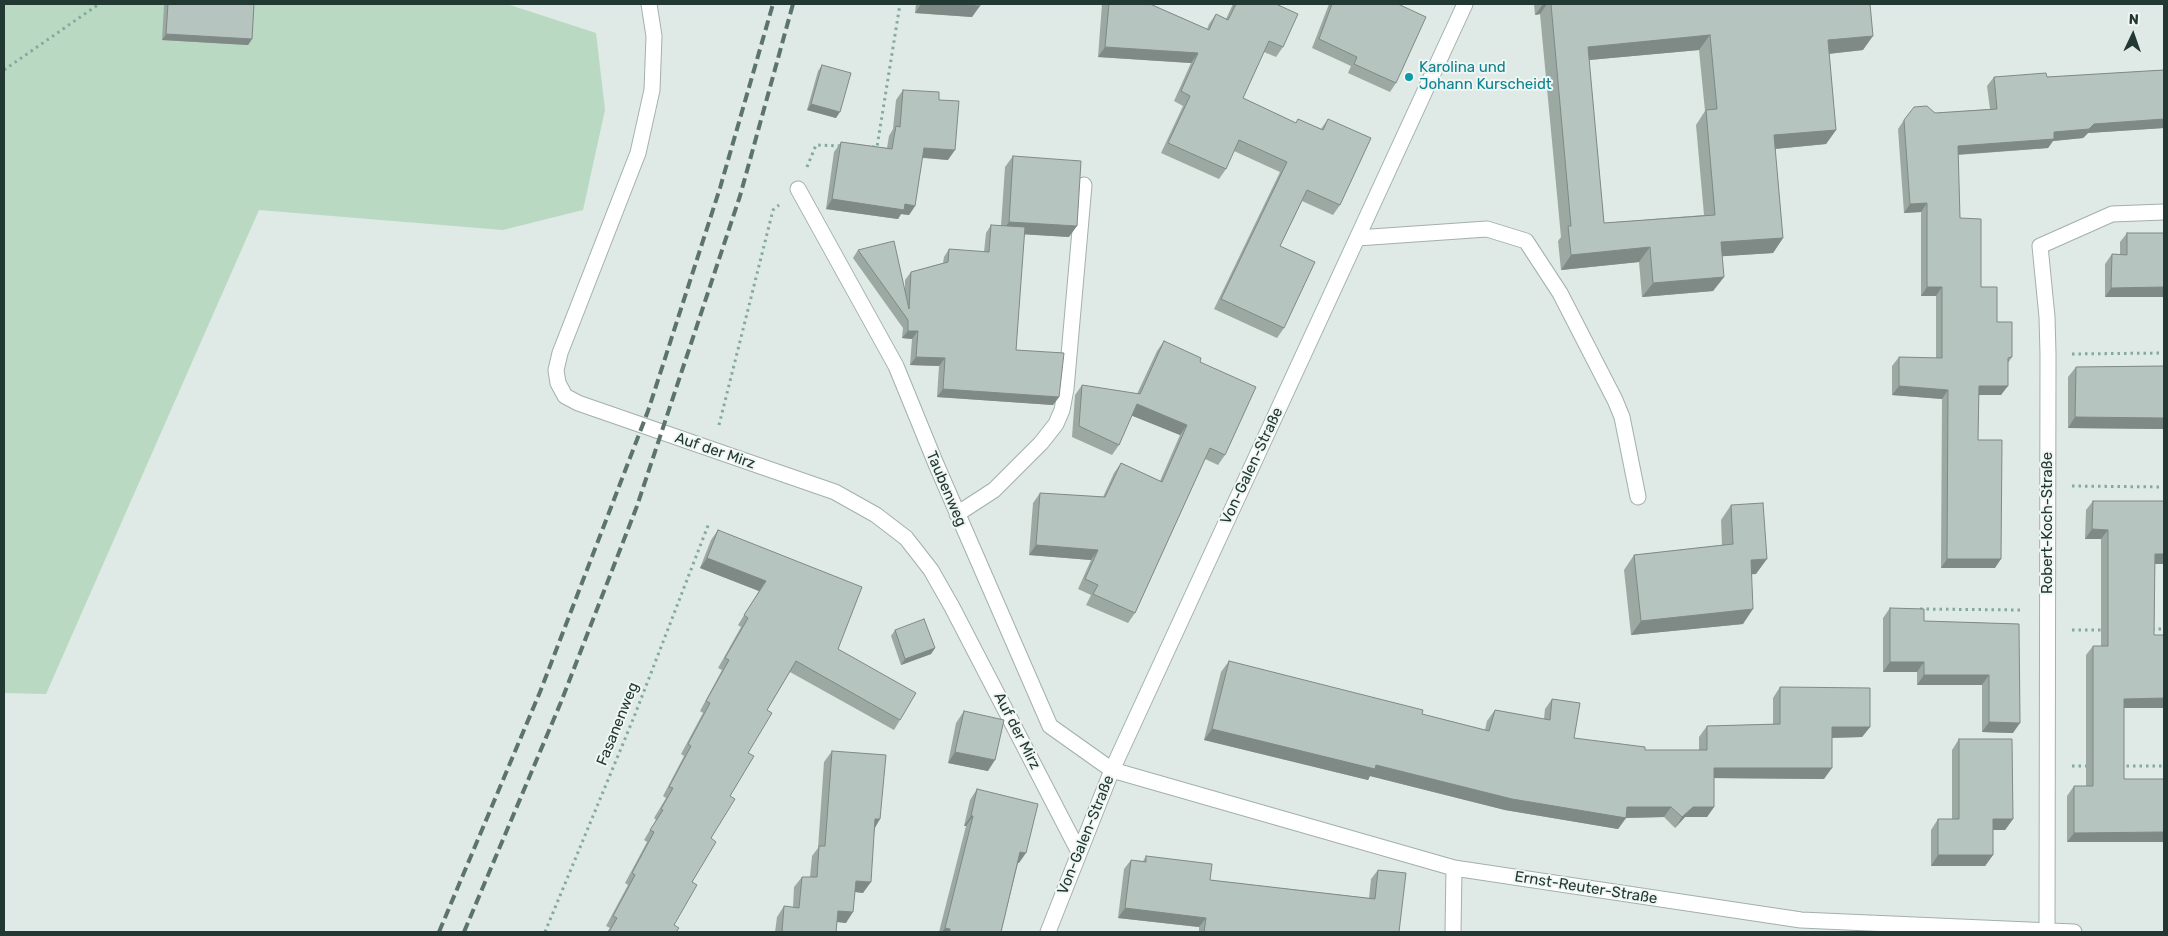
<!DOCTYPE html>
<meta charset="utf-8">
<style>
body{margin:0}
#map{position:relative;width:2168px;height:936px;overflow:hidden;background:#dfe9e5;font-family:Rubik,sans-serif}
canvas{display:block}
.frame{position:absolute;inset:0;border:5px solid #223833;pointer-events:none}
.north{position:absolute;left:2108px;top:10px;width:50px;height:50px;-webkit-text-stroke:4px #eff6f3;paint-order:stroke;rotate:3deg;font-size:14px;font-weight:700;line-height:20px;text-align:center;color:#223833}
.north::after{content:'';display:block;margin:auto;width:18px;height:22px;background:#223833;clip-path:polygon(50% 0,100% 100%,50% 72%,0 100%)}
</style>
<div id="map">
<canvas width="2168" height="936"></canvas>
<div class="frame"></div>
<div class="north">N</div>
</div>
<script>
const c = document.querySelector('canvas').getContext('2d');
c.lineJoin = 'round';
function fillPath(path, color) { c.fillStyle = color; c.fill(path, 'evenodd'); }
const toPath = rows => new Path2D(rows.map(r => 'M' + r).join(''));
function trace(path, color, width, dash) { c.strokeStyle = color; c.lineWidth = width; c.lineCap = dash ? 'butt' : 'round'; c.setLineDash(dash || []); c.stroke(path); }
function label(font, color, halo, rows, align = 'center') {
  c.font = font + ' Rubik,sans-serif'; c.lineWidth = 4; c.setLineDash([]); c.textBaseline = 'middle'; c.strokeStyle = halo; c.fillStyle = color; for (const [text, x, y, turn = 0] of rows) {
    c.save(); c.translate(x, y); c.rotate((+turn || 0) * Math.PI / 180); c.textAlign = isNaN(turn) ? turn : align; if (halo) c.strokeText(text, 0, 0); c.fillText(text, 0, 0); c.restore();
  }
}
const green = toPath([
 [4,4,507,4,596,33,605,110,583,210,503,230,259,210,46,694,4,693]
]);
const path = toPath([
 [4,70,99,4],
 [872,147,877,147,900,4],
 [807,167,816,145,841,146],
 [2072,354,2164,353],
 [719,425,773,210,779,205],
 [2072,486,2164,487],
 [1920,609,2022,610],
 [2152,629,2164,629],
 [2072,630,2104,630],
 [2072,766,2089,766],
 [2120,766,2164,766],
 [545,932,634,717,709,523]
]);
const minor = toPath([
 [649,4,654,36,652,90,638,153,560,353,556,370,558,383,565,396,578,403,835,492,876,515,906,538,931,570,952,607,1079,852],
 [798,189,896,366,936,464,1050,726,1112,770,1454,868,1801,920,2074,932],
 [1357,238,1487,229,1526,241,1560,293,1615,400,1622,417,1638,497],
 [957,514,994,490,1041,443,1056,424,1062,410,1066,389,1084,185],
 [2047,931,2048,354,2047,317,2040,246,2112,214,2164,212],
 [1048,932,1112,770,1465,4],
 [1453,932,1454,868]
]);
const rail = toPath([
 [439,932,540,692,648,411,720,188,773,4],
 [464,932,561,702,637,506,740,196,793,4]
]);
const wall = toPath([
 [164,4,254,4,252,39,248,45,162,40],
 [916,4,980,4,972,17,915,13],
 [1102,4,1150,4,1207,29,1209,24,1216,14,1226,19,1233,4,1276,4,1283,47,1276,57,1264,52,1243,98,1296,123,1298,119,1321,129,1328,119,1340,205,1333,215,1302,201,1280,246,1284,328,1277,338,1214,309,1280,172,1234,151,1226,169,1219,179,1161,153,1183,106,1174,101,1191,63,1098,57],
 [1329,4,1398,4,1396,83,1390,92,1348,73,1351,66,1312,48],
 [1534,4,1870,4,1863,50,1829,54,1836,130,1826,144,1775,149,1783,238,1773,253,1722,256,1724,277,1713,291,1642,297,1639,262,1561,270,1558,241,1561,237,1540,14,1535,15],
 [1699,50,1705,111,1696,125,1704,215,1604,223,1589,60],
 [822,65,836,118,807,110,818,71],
 [2164,70,2164,128,2088,133,2083,138,2053,141,2048,148,1958,155,1960,218,1981,287,2012,357,2008,363,2001,395,1979,395,1978,440,1995,568,1941,568,1942,399,1892,395,1892,366,1899,357,1936,358,1936,296,1921,296,1921,212,1904,213,1898,129,1904,120,1935,113,1990,109,1987,86,1994,77,2047,77],
 [903,90,939,100,948,160,922,158,915,206,909,215,901,214,898,219,826,209,834,152,841,142,887,148,889,136,893,129,896,100],
 [1013,156,1069,237,1024,234,1016,350,1059,397,1053,405,937,397,939,366,910,365,912,339,902,338,903,328,853,258,858,250,905,290,905,280,911,272,943,263,944,257,949,249,984,252,986,233,991,225,1001,226,1005,167],
 [2127,233,2164,233,2164,297,2105,297,2105,264,2112,254,2120,254,2120,242],
 [1164,341,1200,362,1225,455,1218,465,1205,459,1135,613,1128,623,1086,605,1091,595,1078,589,1091,560,1029,555,1033,503,1040,493,1103,497,1114,473,1121,463,1160,481,1180,435,1132,415,1119,445,1112,455,1072,437,1075,395,1082,385,1137,394,1157,351],
 [2164,366,2164,429,2068,428,2068,377,2076,367],
 [2093,501,2164,564,2155,564,2154,635,2164,708,2124,708,2124,779,2164,779,2164,842,2067,842,2067,796,2074,786,2086,786,2086,655,2093,646,2101,646,2101,539,2085,539,2086,510],
 [1731,505,1756,574,1752,574,1743,624,1631,635,1624,570,1634,555,1722,545,1721,520],
 [718,530,838,649,900,720,894,730,790,672,767,710,711,838,674,925,676,932,607,932,610,928,606,926,628,885,625,883,647,842,644,840,656,820,654,818,666,798,663,796,684,756,681,754,703,713,700,711,722,670,718,668,741,627,738,625,759,591,700,568,711,540],
 [1890,608,1924,621,2019,624,2013,733,1982,732,1982,685,1917,685,1917,672,1883,672,1883,618],
 [895,630,935,648,931,654,901,665,891,636],
 [1229,661,1422,714,1485,730,1487,721,1495,710,1544,719,1545,709,1552,699,1574,738,1645,750,1699,750,1699,737,1707,726,1773,724,1773,698,1780,687,1870,727,1862,737,1832,738,1824,779,1714,778,1714,807,1707,817,1685,817,1675,828,1664,817,1626,818,1618,829,1505,810,1370,776,1368,780,1204,740,1221,672],
 [964,711,988,771,948,763,956,723],
 [1959,739,2013,819,2005,830,1993,830,1993,855,1985,866,1931,866,1931,830,1938,819,1952,819,1952,750],
 [832,751,880,819,875,828,863,893,855,892,846,923,837,922,836,932,775,932,777,917,784,906,793,907,794,887,802,877,810,877,812,856,818,848,824,762],
 [977,789,1019,863,1018,863,1001,932,939,932,966,826,964,826,970,800],
 [1146,856,1210,880,1369,898,1371,879,1378,870,1399,932,1199,932,1199,927,1118,918,1124,869,1131,860,1143,861]
]);
const shadedWall = toPath([
 [921,4,950,4,980,6,972,17,915,13],
 [1543,4,1547,4,1540,14,1535,15],
 [166,34,252,39,248,45,162,40],
 [1710,35,1699,50,1578,61,1588,47],
 [1873,36,1863,50,1817,55,1828,40],
 [1105,47,1198,53,1191,63,1098,57],
 [811,104,840,112,836,118,807,110],
 [2164,119,2164,128,2088,133,2083,138,2053,141,2048,148,1951,155,1958,146,2094,124],
 [1836,130,1826,144,1763,150,1774,135],
 [924,148,955,150,948,160,917,157],
 [832,199,905,204,915,206,909,215,901,214,898,219,826,209],
 [1927,203,1921,212,1904,213,1910,204],
 [1009,222,1077,226,1069,237,1001,233],
 [1783,238,1773,253,1711,257,1721,242],
 [1650,247,1639,262,1561,270,1571,255],
 [1724,277,1713,291,1642,297,1653,283],
 [1927,287,1942,287,1936,296,1921,296],
 [2164,287,2164,297,2105,297,2111,288],
 [908,331,918,331,912,339,902,338],
 [916,357,945,358,939,366,910,365],
 [1899,386,1948,390,1942,399,1892,395],
 [1979,386,2008,386,2001,395,1972,395],
 [943,389,1059,397,1053,405,937,397],
 [1137,404,1187,425,1180,435,1130,415],
 [2075,417,2164,418,2164,429,2068,428],
 [2092,529,2108,530,2101,539,2085,539],
 [1036,545,1098,550,1091,560,1029,555],
 [2155,554,2164,554,2164,564,2148,564],
 [707,558,766,581,759,591,700,568],
 [1767,559,1756,574,1741,575,1751,560],
 [1947,559,2001,559,1995,568,1941,568],
 [1753,609,1743,624,1631,635,1641,621],
 [935,648,931,654,901,665,905,659],
 [1890,662,1924,662,1917,672,1883,672],
 [1924,675,1989,675,1982,685,1917,685],
 [2164,698,2164,708,2117,708,2124,699],
 [1989,722,2020,723,2013,733,1982,732],
 [1832,727,1870,727,1862,737,1825,738],
 [1212,729,1376,765,1627,807,1671,807,1664,817,1624,818,1626,818,1618,829,1505,810,1370,776,1368,780,1204,740],
 [955,752,995,760,988,771,948,763],
 [1714,768,1832,768,1824,779,1707,778],
 [1693,807,1714,807,1707,817,1685,817,1675,828,1682,817],
 [971,816,973,816,966,826,964,826],
 [875,819,880,819,873,830],
 [1993,819,2013,819,2005,830,1985,830],
 [2164,832,2164,842,2067,842,2074,833],
 [1020,852,1026,853,1019,863,1013,862],
 [1938,855,1993,855,1985,866,1931,866],
 [856,881,871,882,863,893,848,891],
 [1125,908,1206,918,1199,927,1118,918],
 [838,911,853,912,846,923,830,921],
 [945,928,950,929,948,932,942,932]
]);
const building = toPath([
 [168,4,254,4,252,39,166,34,168,4],
 [950,4,980,4,980,6,950,4],
 [1109,4,1150,4,1209,30,1216,14,1228,20,1236,4,1276,4,1298,14,1283,47,1269,41,1243,98,1296,123,1298,119,1323,130,1328,119,1371,138,1340,205,1307,190,1280,246,1315,262,1284,328,1221,299,1287,162,1239,140,1226,169,1168,143,1190,96,1181,91,1198,53,1105,47,1109,4],
 [1332,4,1398,4,1426,17,1396,83,1354,64,1357,57,1319,39,1332,4],
 [1551,4,1870,4,1873,36,1828,40,1836,130,1774,135,1783,238,1721,242,1724,277,1653,283,1650,247,1571,255,1568,226,1571,226,1551,4],
 [1710,35,1717,109,1706,110,1715,215,1604,223,1588,47,1710,35],
 [822,65,851,73,840,112,811,104,822,65],
 [2164,70,2164,119,2094,124,2089,129,2054,132,2054,139,1958,146,1960,218,1981,219,1981,287,1997,287,1997,322,2012,322,2012,357,2008,358,2008,386,1979,386,1978,440,2002,440,2001,559,1947,559,1948,390,1899,386,1899,357,1942,358,1942,287,1927,287,1927,203,1910,204,1904,120,1914,107,1927,106,1935,113,1997,109,1994,77,2046,73,2047,77,2164,70],
 [903,90,939,92,939,100,959,101,955,150,924,148,915,206,905,204,904,210,832,199,841,142,892,149,896,126,900,127,903,90],
 [1013,156,1081,161,1077,226,1009,222,1013,156],
 [991,225,1025,227,1016,350,1064,353,1059,397,943,389,945,358,916,357,918,331,908,331,908,320,858,250,894,241,909,309,911,272,948,262,949,249,989,252,991,225],
 [2127,233,2164,233,2164,287,2111,288,2112,254,2127,255,2127,233],
 [1164,341,1201,358,1200,362,1256,387,1225,455,1210,448,1135,613,1093,594,1098,585,1085,579,1098,550,1036,545,1040,493,1105,497,1121,463,1162,482,1187,425,1137,404,1119,445,1079,426,1082,385,1140,394,1164,341],
 [2164,366,2164,418,2075,417,2076,367,2164,366],
 [2093,501,2164,501,2164,554,2155,554,2154,635,2164,635,2164,698,2124,699,2124,779,2164,779,2164,832,2074,833,2074,786,2093,786,2093,646,2108,646,2108,530,2092,529,2093,501],
 [1763,503,1767,559,1751,560,1753,609,1641,621,1634,555,1733,544,1731,505,1763,503],
 [718,530,862,587,838,649,916,693,900,720,796,661,767,710,772,713,748,753,754,756,730,796,735,799,711,838,716,842,692,882,697,885,674,925,679,928,676,932,609,932,617,918,613,916,635,875,632,873,654,832,650,830,663,810,661,809,673,788,669,787,691,746,688,744,710,703,706,701,729,660,725,658,748,618,744,615,766,581,707,558,718,530],
 [1890,608,1924,609,1924,621,2019,624,2020,723,1989,722,1989,675,1924,675,1924,662,1890,662,1890,608],
 [924,619,935,648,905,659,895,630,924,619],
 [1229,661,1423,710,1422,714,1489,731,1495,710,1550,720,1552,699,1580,703,1574,738,1645,747,1645,750,1707,750,1707,726,1780,724,1780,687,1870,688,1870,727,1832,727,1832,768,1714,768,1714,807,1693,807,1682,817,1671,807,1627,807,1626,818,1512,799,1376,765,1375,769,1212,729,1229,661],
 [964,711,1004,720,995,760,955,752,964,711],
 [1959,739,2012,739,2013,819,1993,819,1993,855,1938,855,1938,819,1959,819,1959,739],
 [832,751,886,755,880,819,875,819,871,882,856,881,853,912,838,911,836,932,782,932,784,906,799,908,802,877,817,877,819,846,825,846,832,751],
 [977,789,1038,804,1026,853,1020,852,1001,932,950,932,950,929,945,928,973,816,971,816,977,789],
 [1146,856,1212,864,1210,880,1375,899,1378,870,1406,873,1399,932,1204,932,1206,918,1125,908,1131,860,1146,862,1146,856]
]);
const markers = [
 [1409,77,5,"#0f9aa8"]
];
const cultureNames = [
 ["Karolina und",1419,68],
 ["Johann Kurscheidt",1419,85]
];
const streetNames = [
 ["Auf der Mirz",715,451,19],
 ["Von-Galen-Straße",1252,466,-65],
 ["Taubenweg",946,489,67],
 ["Robert-Koch-Straße",2048,523,-90],
 ["Fasanenweg",618,724,-68],
 ["Auf der Mirz",1017,731,63],
 ["Von-Galen-Straße",1086,835,-68],
 ["Ernst-Reuter-Straße",1586,888,9]
];
fillPath(green, '#bad9c3');
trace(minor, '#a3b0ac', 17);
trace(path, '#82aa9f', 3, [2.5, 4]);
trace(minor, '#fff', 15);
trace(rail, '#5c746e', 4, [10, 5]);
fillPath(wall, '#9ca9a3');
fillPath(shadedWall, '#7f8985');
fillPath(building, '#b5c4be');
trace(building, '#7f8985', 1);
for (const [x, y, r, color] of markers) { const dot = new Path2D(); dot.arc(x, y, r, 0, 2 * Math.PI); c.fillStyle = color; c.fill(dot); trace(dot, '#eff6f3', 2); }
label('15px', '#0d838f', '#eff6f3', cultureNames, 'left');
label('15px', '#223833', '#eff6f3', streetNames);
</script>
